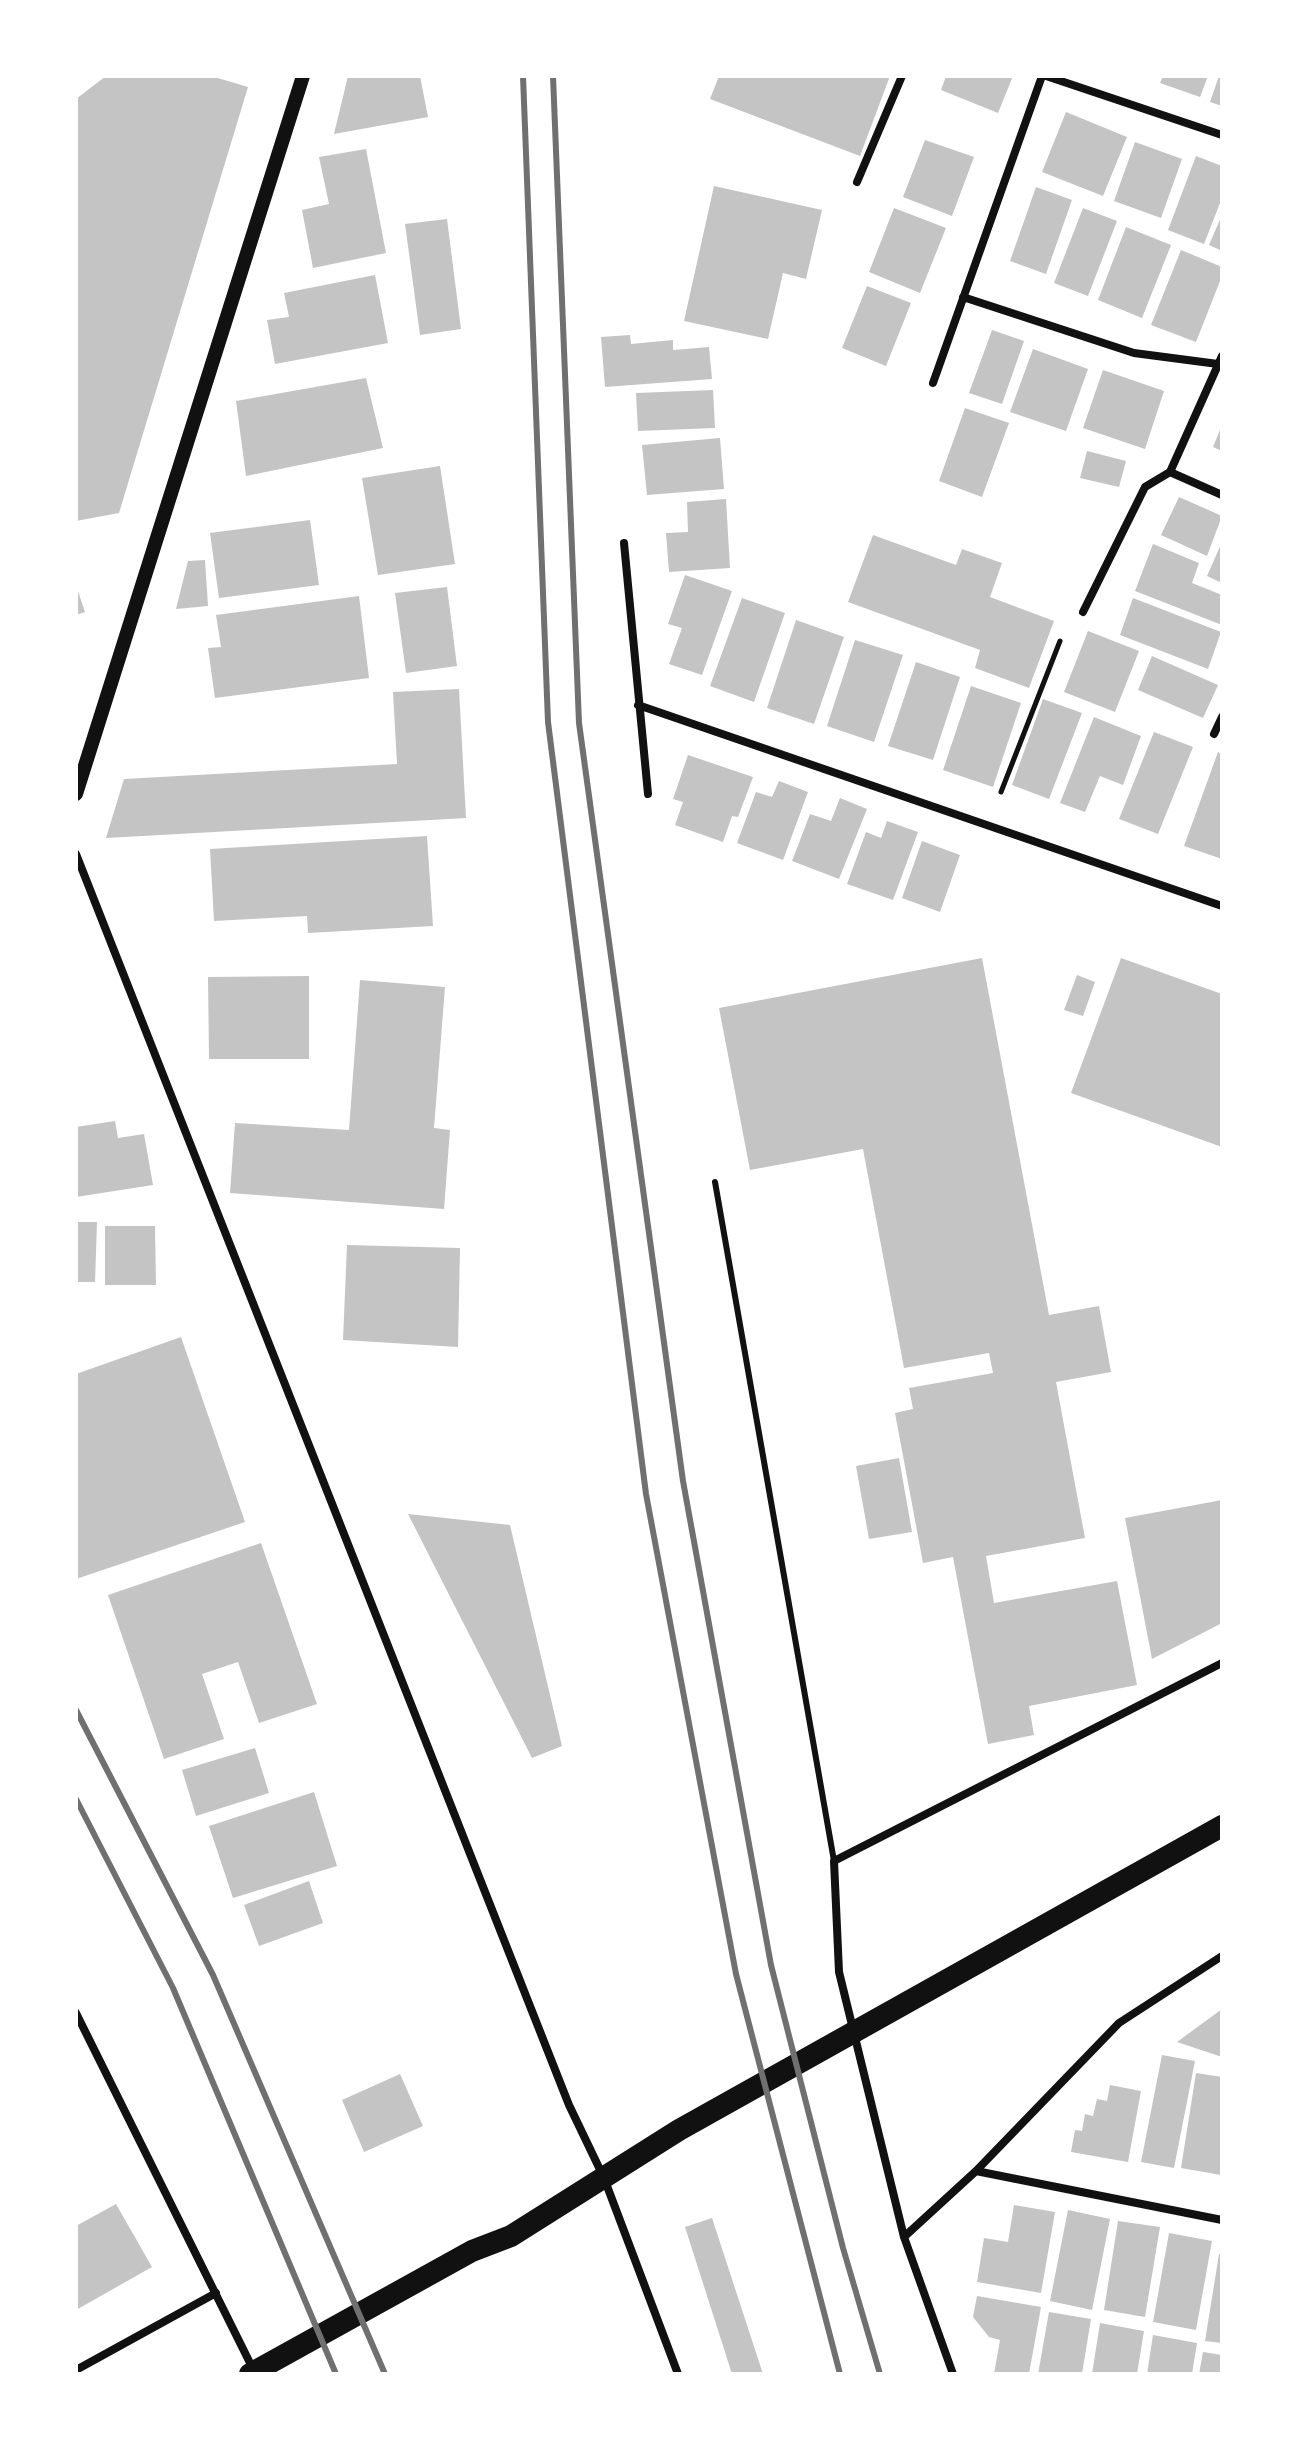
<!DOCTYPE html>
<style>
body{margin:0}
#map{position:relative;width:1298px;height:2450px;overflow:hidden;background:#fff;font-family:Lato,sans-serif}
canvas{display:block}
.frame{position:absolute;inset:0;border:78px solid #fff;pointer-events:none}
</style>
<div id="map">
<canvas width="1298" height="2450"></canvas>
<div class="frame"></div>
</div>
<script>
const c = document.querySelector('canvas').getContext('2d');
c.lineJoin = 'round';
function fillPath(path, color) { c.fillStyle = color; c.fill(path, 'evenodd'); }
const toPath = rows => new Path2D(rows.map(r => 'M' + r).join(''));
function trace(path, color, width, dash) { c.strokeStyle = color; c.lineWidth = width; c.lineCap = dash ? 'butt' : 'round'; c.setLineDash(dash || []); c.stroke(path); }
const building = toPath([
 [106,76,211,76,248,87,119,513,76,521,76,99],
 [348,76,420,76,428,117,334,134],
 [719,76,890,76,860,156,710,99],
 [946,76,1013,76,998,113,941,90],
 [1163,76,1208,76,1200,97,1160,83],
 [1219,76,1222,76,1222,106,1210,102],
 [1066,112,1127,137,1103,196,1042,172],
 [925,140,974,157,952,216,903,197],
 [1135,142,1182,159,1161,218,1114,201],
 [366,149,386,253,313,268,302,210,329,204,319,157],
 [1196,156,1222,166,1222,198,1204,244,1168,230],
 [714,186,822,210,806,279,783,273,768,339,684,321],
 [1036,187,1072,200,1046,274,1010,261],
 [894,208,946,228,920,293,869,272],
 [1083,208,1117,221,1088,296,1054,283],
 [1222,215,1222,251,1209,245],
 [447,219,461,329,420,335,405,224],
 [1126,227,1171,245,1142,318,1098,300],
 [1181,250,1222,267,1222,276,1196,342,1151,325],
 [375,275,388,343,275,364,267,320,289,317,284,293],
 [867,286,911,303,886,366,842,348],
 [992,330,1024,341,1002,404,969,393],
 [630,335,631,344,673,340,673,350,709,347,712,379,605,387,601,337],
 [1033,349,1088,369,1066,431,1010,412],
 [1103,370,1164,391,1145,449,1083,428],
 [366,378,383,448,246,476,236,401],
 [713,390,715,428,638,431,636,393],
 [965,408,1009,423,982,497,939,481],
 [1222,425,1222,451,1213,447],
 [720,438,724,489,647,495,642,445],
 [1087,451,1126,461,1119,487,1080,478],
 [440,466,455,564,378,575,362,478],
 [1179,497,1222,516,1207,556,1161,535],
 [726,499,730,568,669,572,666,533,688,532,687,502],
 [310,520,319,585,219,598,210,533],
 [873,535,956,565,962,549,1002,563,990,597,1054,621,1029,688,975,668,980,650,848,602],
 [1222,542,1222,583,1207,576],
 [1153,544,1199,563,1192,583,1222,595,1222,625,1135,591],
 [205,560,208,606,176,609,188,561],
 [685,575,732,591,702,675,669,664,682,628,668,624],
 [76,585,85,612,76,615],
 [447,587,457,666,406,673,395,593],
 [359,596,369,678,215,698,208,648,221,647,216,615],
 [742,598,785,613,754,702,710,686],
 [1133,598,1221,632,1208,669,1120,635],
 [796,620,844,637,814,724,767,708],
 [1088,631,1139,651,1115,712,1064,692],
 [855,640,903,655,874,742,827,726],
 [1152,656,1218,685,1203,718,1138,690],
 [916,662,960,677,933,760,888,746],
 [971,686,1021,703,993,787,943,770],
 [459,689,466,818,106,838,124,779,397,764,393,692],
 [1043,699,1082,713,1049,799,1012,785],
 [1094,717,1141,736,1123,785,1100,776,1085,812,1060,803],
 [1154,732,1193,747,1158,834,1119,819],
 [1218,752,1222,754,1222,859,1184,846],
 [688,755,753,777,738,817,732,816,723,842,675,825,683,802,673,799],
 [779,781,808,792,783,860,737,843,756,792,772,797],
 [840,798,867,809,839,879,792,861,810,814,831,821],
 [887,821,918,832,893,900,847,884,866,832,881,838],
 [427,836,433,926,308,933,307,916,214,921,210,849],
 [922,841,960,855,940,912,902,898],
 [982,958,1049,1315,1099,1306,1111,1372,1056,1382,1085,1538,986,1556,994,1603,1117,1581,1137,1685,1029,1706,1034,1735,988,1744,953,1557,923,1563,895,1413,913,1409,909,1388,993,1373,989,1353,904,1368,863,1149,750,1170,719,1008],
 [1121,958,1222,994,1222,1147,1071,1093],
 [1077,975,1095,982,1083,1016,1064,1010],
 [309,976,309,1059,209,1059,208,977],
 [360,980,445,987,434,1128,450,1130,444,1209,230,1193,235,1123,349,1130],
 [115,1121,118,1138,144,1134,153,1185,76,1197,76,1127],
 [76,1222,97,1222,95,1282,76,1282],
 [105,1226,155,1226,156,1285,105,1285],
 [347,1245,460,1248,458,1347,343,1340],
 [181,1337,245,1522,76,1579,76,1374],
 [899,1458,912,1532,869,1539,856,1466],
 [1222,1500,1222,1623,1152,1659,1125,1518],
 [408,1514,510,1525,562,1746,532,1758],
 [261,1543,317,1704,259,1723,238,1662,202,1674,224,1739,164,1759,108,1595],
 [255,1748,269,1793,196,1816,182,1770],
 [314,1792,337,1866,233,1898,209,1826],
 [309,1881,323,1923,259,1946,244,1905],
 [1222,2009,1222,2057,1177,2042],
 [1162,2055,1195,2061,1174,2168,1141,2162],
 [1196,2073,1222,2077,1221,2175,1181,2168],
 [400,2074,423,2126,364,2152,342,2100],
 [1110,2085,1141,2091,1128,2162,1071,2152,1075,2130,1082,2131,1085,2114,1093,2116,1097,2099,1107,2101],
 [116,2204,152,2267,76,2310,76,2226],
 [1014,2205,1055,2212,1041,2293,977,2282,984,2238,1008,2242],
 [1068,2210,1110,2219,1092,2310,1050,2301],
 [712,2218,763,2374,732,2374,685,2227],
 [1118,2221,1160,2227,1145,2317,1104,2310],
 [1169,2233,1212,2241,1196,2330,1153,2322],
 [1219,2254,1222,2255,1222,2343,1205,2341],
 [977,2296,1041,2307,1029,2374,994,2374,1000,2340,989,2337,973,2317],
 [1049,2312,1091,2319,1082,2374,1038,2374],
 [1100,2323,1144,2331,1137,2374,1092,2374],
 [1153,2335,1197,2343,1192,2374,1147,2374],
 [1203,2352,1222,2355,1222,2374,1199,2374]
]);
const path = toPath([
 [1001,792,1060,641]
]);
const service = toPath([
 [715,1182,834,1861]
]);
const minor = toPath([
 [1046,76,1222,135],
 [857,182,902,76],
 [963,297,1134,353,1218,364],
 [1222,356,1170,472,1222,495],
 [933,383,1042,76],
 [624,543,648,794],
 [1083,612,1145,487,1170,472],
 [638,705,1222,906],
 [1214,734,1222,717],
 [76,854,569,2105,604,2178,678,2374],
 [76,2013,254,2371],
 [976,2171,1119,2023,1222,1956],
 [904,2237,976,2171,1222,2220],
 [76,2370,216,2293],
 [953,2374,904,2237,839,1972,834,1861,1222,1663]
]);
const tertiary = toPath([
 [76,794,303,76]
]);
const trunk = toPath([
 [250,2374,472,2251,511,2236,679,2130,1222,1826]
]);
const rail = toPath([
 [523,76,548,722,646,1494,736,1974,840,2374],
 [553,76,579,723,683,1481,771,1965,843,2248,880,2374],
 [76,1710,213,1975,385,2374],
 [76,1799,173,1988,336,2374]
]);
fillPath(building, '#c4c4c4');
trace(path, '#111', 5);
trace(service, '#111', 6);
trace(minor, '#111', 8);
trace(tertiary, '#111', 14);
trace(trunk, '#111', 22);
trace(rail, '#707070', 6);
</script>
